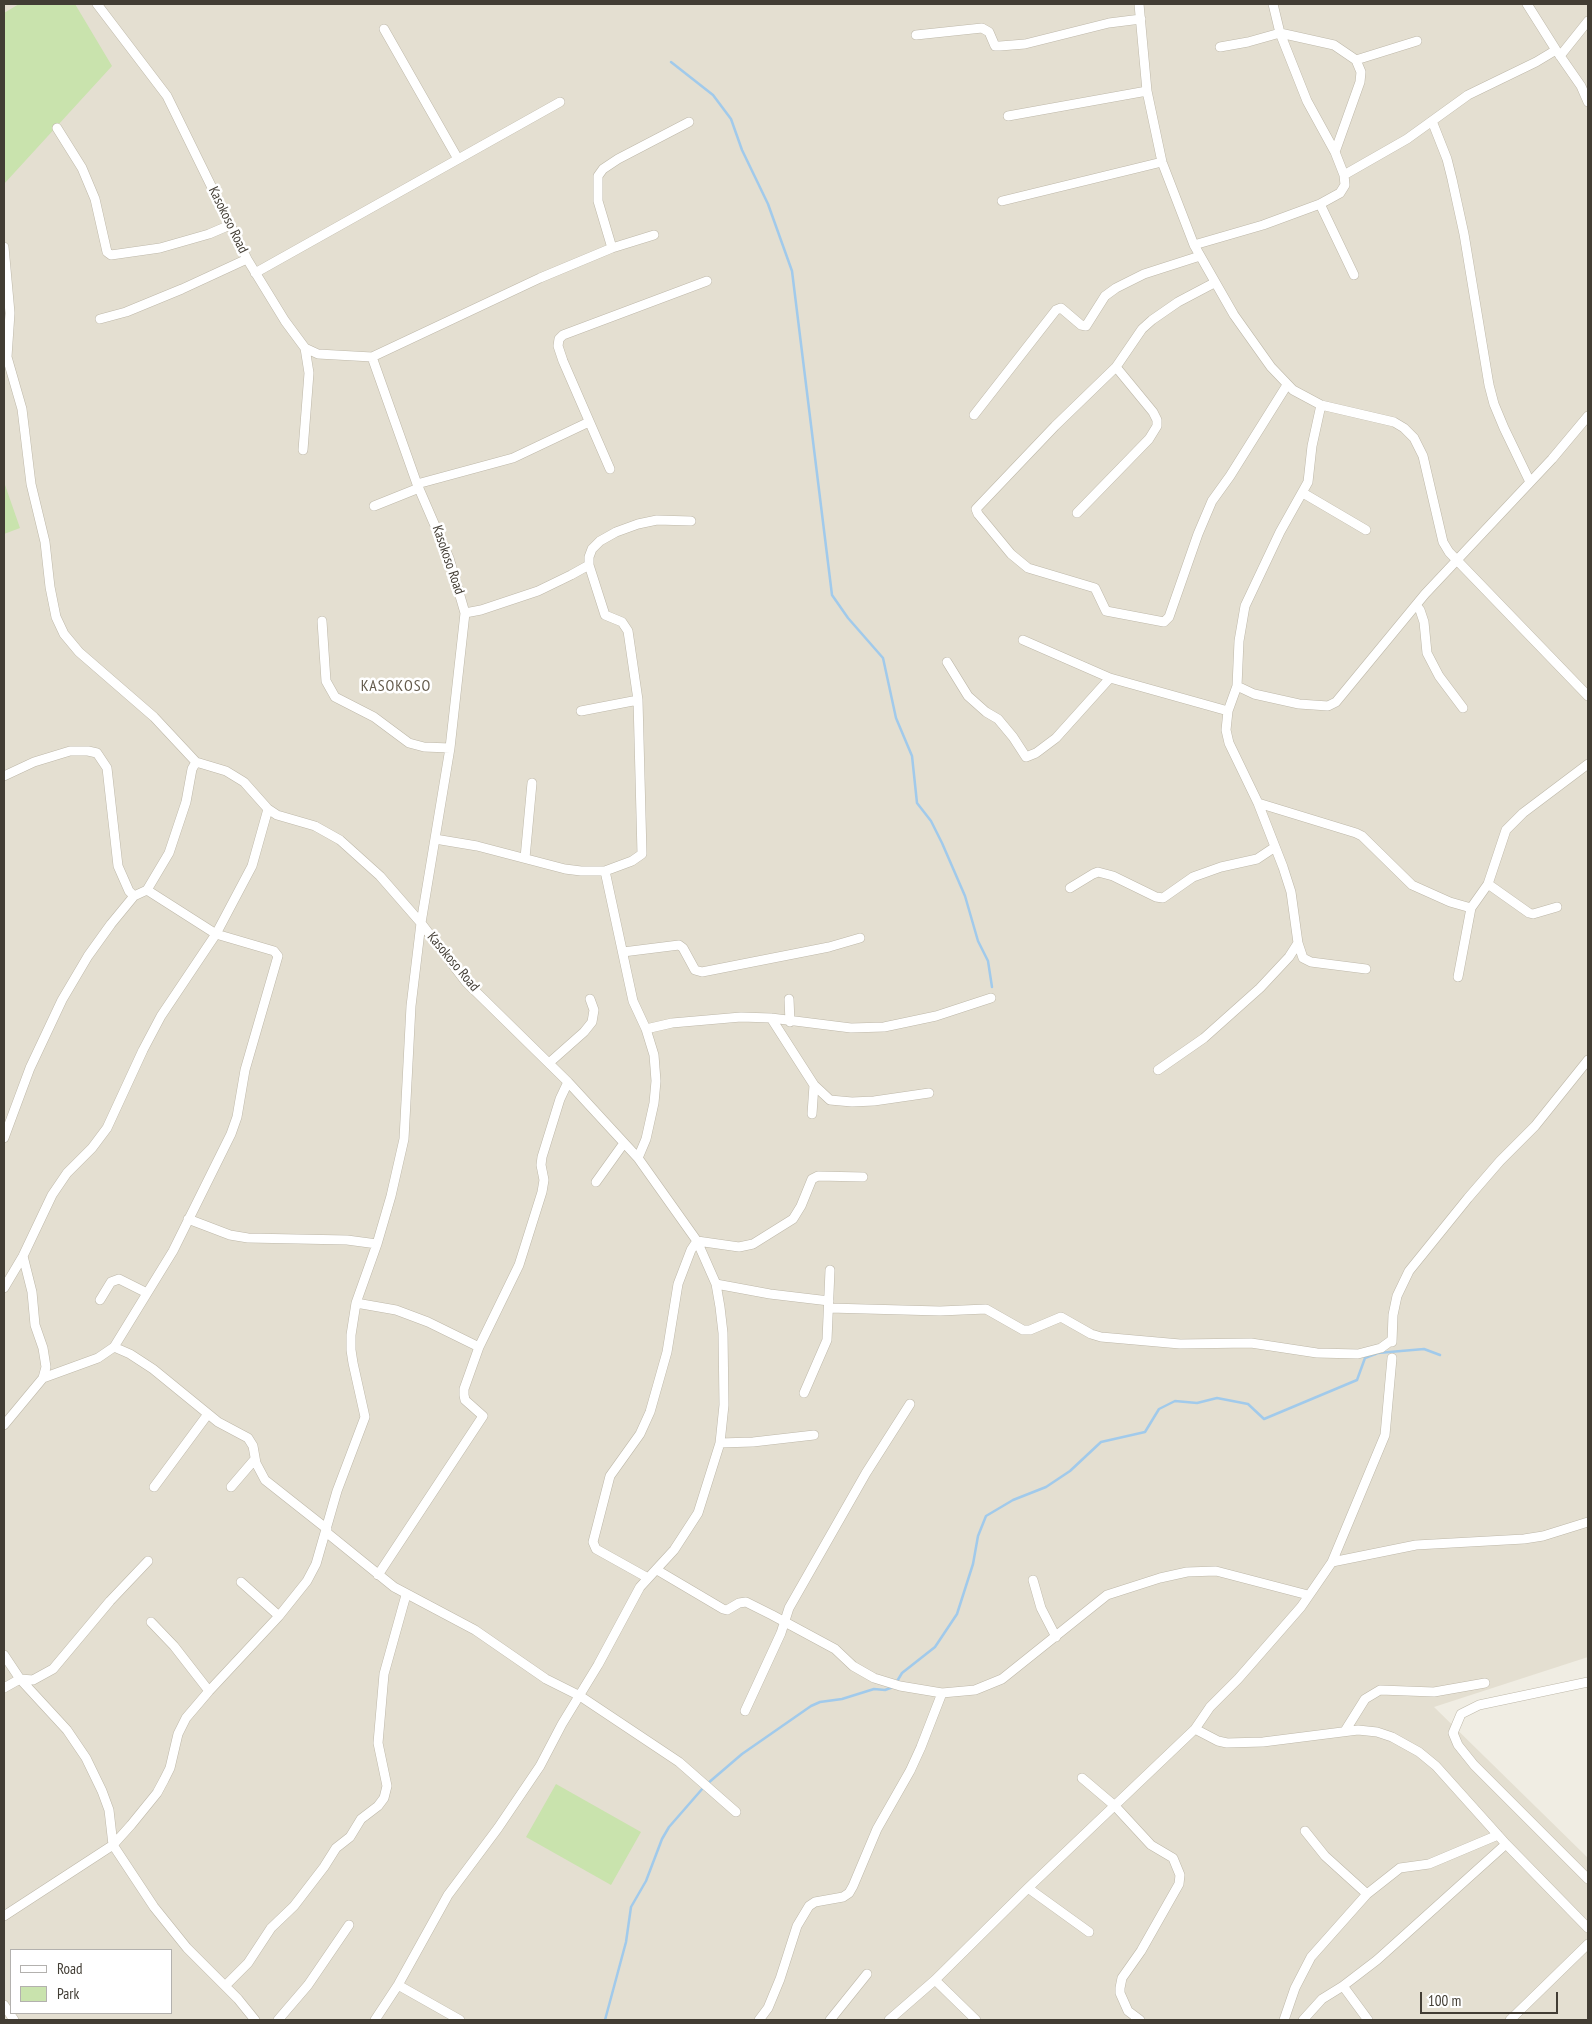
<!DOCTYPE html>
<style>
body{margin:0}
#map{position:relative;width:1592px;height:2024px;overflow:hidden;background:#f0ede3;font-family:"PT Sans Narrow",sans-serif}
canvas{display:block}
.frame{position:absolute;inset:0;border:5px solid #423d34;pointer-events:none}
.legend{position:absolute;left:10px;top:1949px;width:162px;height:65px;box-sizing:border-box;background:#fff;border:1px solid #b3b1ae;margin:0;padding:6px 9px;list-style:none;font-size:15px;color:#423d34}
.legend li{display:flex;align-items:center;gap:10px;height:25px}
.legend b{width:25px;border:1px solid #b3b1ae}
.scale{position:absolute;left:1420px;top:1992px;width:138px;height:22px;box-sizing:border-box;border:2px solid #423d34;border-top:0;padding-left:6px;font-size:15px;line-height:18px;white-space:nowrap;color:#423d34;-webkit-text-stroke:4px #fff;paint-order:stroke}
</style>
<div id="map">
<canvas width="1592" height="2024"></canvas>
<div class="frame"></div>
<ul class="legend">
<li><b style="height:6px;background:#fff"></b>Road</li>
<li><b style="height:14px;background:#c9e3ad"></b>Park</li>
</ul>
<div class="scale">100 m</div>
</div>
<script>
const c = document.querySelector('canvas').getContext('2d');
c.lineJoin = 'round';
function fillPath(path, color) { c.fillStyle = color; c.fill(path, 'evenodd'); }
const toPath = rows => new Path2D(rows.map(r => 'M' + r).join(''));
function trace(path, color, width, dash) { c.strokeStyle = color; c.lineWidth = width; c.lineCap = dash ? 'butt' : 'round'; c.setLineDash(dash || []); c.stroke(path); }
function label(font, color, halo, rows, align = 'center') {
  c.font = font + ' "PT Sans Narrow",sans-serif'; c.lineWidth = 5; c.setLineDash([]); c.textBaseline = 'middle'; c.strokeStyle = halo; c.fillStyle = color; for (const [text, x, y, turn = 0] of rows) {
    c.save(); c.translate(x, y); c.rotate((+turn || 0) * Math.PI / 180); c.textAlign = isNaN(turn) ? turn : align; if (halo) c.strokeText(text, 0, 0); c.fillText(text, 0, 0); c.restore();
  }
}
const residential = toPath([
 [4,4,1588,4,1588,1657,1434,1707,1588,1858,1588,2020,4,2020],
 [11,1950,171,1950,171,2013,11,2013]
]);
const green = toPath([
 [19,4,75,4,112,66,4,184,4,13],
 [4,482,20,528,4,534],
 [556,1784,641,1832,611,1885,526,1837]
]);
const stream = toPath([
 [671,62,713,95,731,119,742,150,768,204,792,271,832,595,848,618,883,658,896,718,912,756,917,803,931,821,942,843,965,896,978,941,988,961,992,987],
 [896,1683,902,1673,935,1647,957,1614,973,1564,978,1536,986,1516,1013,1500,1046,1487,1070,1471,1101,1442,1145,1432,1159,1409,1175,1401,1197,1403,1217,1398,1248,1404,1264,1419,1357,1380,1365,1358,1378,1353,1424,1349,1440,1355],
 [707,1784,742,1754,811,1706,820,1702,842,1699,874,1689,885,1690,893,1687],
 [605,2020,626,1942,631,1907,646,1881,662,1839,669,1827,703,1788]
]);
const minor = toPath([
 [97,4,167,96,247,259,285,321,305,348,318,354,372,357,417,484,449,558,465,613,450,748,421,923,466,982,568,1082,638,1158,697,1241,716,1284,720,1307,723,1333,724,1405,720,1443,698,1513,674,1550,640,1587,598,1665,562,1724,540,1766,498,1828,448,1895,398,1985,375,2020],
 [1139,4,1147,91,1162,162,1194,245,1234,315,1271,367,1293,390,1321,405,1394,422,1404,428,1414,438,1423,456,1443,542,1449,552,1588,696],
 [1527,4,1556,50,1581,86,1588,102],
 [384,29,458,159],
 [916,35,982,28,989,32,995,46,1000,46,1025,44,1109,23,1141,19],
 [1220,47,1248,42,1280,33,1334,45,1356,60,1417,41],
 [1560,56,1588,21],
 [1008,116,1147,91],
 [1432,121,1447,159,1452,179,1464,234,1489,385,1494,404,1504,428,1530,482],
 [57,128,82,168,95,199,107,252,111,255,160,248,209,234,230,225],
 [1335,152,1360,82,1361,72,1356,60],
 [1344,175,1407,139,1468,95,1536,62,1556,50],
 [1002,201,1162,162],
 [1320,204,1354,275],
 [1194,245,1263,225,1320,204,1340,193,1345,185,1344,175,1335,152,1307,101,1280,33,1273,4],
 [4,247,10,313,7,357,22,409,31,484,45,542,50,587,56,617,64,634,79,652,154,717,196,762,226,771,244,782,268,809,277,815,315,826,340,840,380,876,421,923,411,1006,404,1139,391,1196,377,1244,356,1303,351,1335,351,1350,353,1363,365,1417,337,1491,316,1564,307,1581,279,1616,209,1691,186,1718,178,1734,170,1768,164,1780,157,1793,131,1825,113,1845,4,1916],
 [612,248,598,201,598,176,603,169,618,159,689,122],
 [255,273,560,102],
 [1214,283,1178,302,1152,320,1142,329,1116,367,1055,426,976,509,978,514,1011,554,1028,568,1095,588,1106,611,1164,622,1169,617,1198,534,1212,501,1230,476,1287,385],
 [100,319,126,312,182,289,247,259],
 [372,357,540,278,612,248,654,235],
 [1321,405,1312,446,1308,482,1280,532,1245,606,1239,641,1237,686,1228,711,1226,730,1229,743,1258,803,1283,867,1291,892,1298,943,1303,958,1311,962,1366,969],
 [974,415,1056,310,1061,308,1081,325,1086,326,1105,296,1116,288,1144,274,1200,256],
 [303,450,309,373,305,348],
 [610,469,563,361,558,346,559,339,563,335,707,281],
 [417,484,513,458,589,422],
 [1303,493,1366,530],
 [374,506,419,488],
 [1077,513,1149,439,1157,426,1157,420,1153,412,1116,367],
 [1416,605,1420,610,1424,622,1427,653,1439,676,1463,708],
 [465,613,481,610,538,591,571,575,589,565,589,557,592,549,600,541,616,532,638,524,657,520,691,521],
 [322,621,326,681,335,697,374,717,409,743,424,747,450,748],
 [1023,640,1110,678,1228,711],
 [947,662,968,696,986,712,998,719,1013,737,1026,757,1036,753,1056,738,1110,678],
 [1237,686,1254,694,1299,704,1328,706,1336,702,1425,594,1552,459,1588,416],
 [581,711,638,700],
 [4,776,34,762,70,751,88,751,97,753,107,768,118,866,129,891,134,896],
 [1258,803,1356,833,1362,836,1412,885,1450,902,1471,908],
 [435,839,477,846,565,869,581,871,605,871,632,861,642,854,638,700,628,631,622,622,605,615,589,565],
 [525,858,532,783],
 [605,871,633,1001,646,1029,654,1055,656,1081,654,1103,646,1139,638,1158],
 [1488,884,1529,913,1533,914,1557,907],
 [1070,888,1093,874,1098,872,1113,876,1156,897,1163,898,1193,877,1221,867,1257,859,1275,847],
 [623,952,679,945,683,948,695,970,702,972,829,947,860,938],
 [1458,977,1471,908,1488,884,1506,830,1523,813,1588,764],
 [789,999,790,1022],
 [771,1018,814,1085,830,1100,852,1102,874,1101,929,1093],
 [646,1029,672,1023,741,1017,771,1018,851,1028,884,1027,936,1016,991,998],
 [549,1063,584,1032,592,1022,594,1010,590,999],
 [1158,1070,1204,1038,1260,988,1289,957,1298,943],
 [812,1114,814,1085],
 [4,1138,30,1068,62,1000,88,956,111,924,134,896,147,890,169,853,186,802,192,769,196,762],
 [596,1182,624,1143],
 [188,1219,230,1235,248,1238,347,1240,377,1244],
 [716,1284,770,1294,829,1301],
 [4,1288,23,1256,52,1195,67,1173,92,1148,107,1128,143,1050,161,1016,216,934,252,866,268,809],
 [100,1300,111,1282,119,1279,147,1293],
 [356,1303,396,1310,428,1322,479,1347,464,1389,464,1395,465,1400,483,1416,378,1575],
 [829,1308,940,1311,986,1309,1023,1330,1030,1330,1061,1317,1091,1334,1101,1337,1180,1344,1251,1343,1317,1353,1358,1354,1381,1348,1392,1340],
 [1392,1342,1393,1315,1397,1296,1409,1271,1468,1198,1500,1161,1535,1126,1588,1060],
 [114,1347,173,1251,231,1134,237,1117,245,1070,278,956,274,951,216,934,147,890],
 [479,1347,519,1265,542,1192,544,1180,541,1165,542,1157,560,1099,568,1082],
 [1392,1358,1385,1435,1332,1562,1301,1607,1238,1679,1210,1707,1195,1729,1218,1741,1227,1743,1263,1742,1358,1730,1377,1732,1392,1737,1419,1752,1436,1766,1506,1844,1588,1928],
 [43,1378,98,1358,114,1347,130,1354,153,1369,218,1422,248,1438,253,1446,256,1463,265,1480,327,1529],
 [804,1393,827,1340,830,1270],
 [4,1425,43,1378,46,1367,43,1348,35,1325,32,1292,23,1256],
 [720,1443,753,1442,814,1435],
 [154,1487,208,1414],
 [231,1487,255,1459],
 [326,1532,394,1587,475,1630,546,1679,580,1696,679,1762,736,1812],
 [1332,1562,1416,1545,1524,1539,1543,1536,1588,1522],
 [657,1570,723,1609,727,1610,739,1603,746,1602,772,1615,835,1649,853,1666,874,1678,900,1686,942,1693,975,1690,1002,1679,1107,1595,1160,1578,1187,1572,1216,1571,1308,1595],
 [648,1578,596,1549,593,1542,610,1476,640,1434,650,1412,667,1352,678,1284,691,1250,697,1241,739,1247,753,1244,793,1219,801,1206,812,1179,818,1176,863,1177],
 [1033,1580,1041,1608,1056,1637],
 [241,1582,279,1616],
 [151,1622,174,1646,209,1691],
 [4,1655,20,1679,67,1730,86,1758,102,1791,109,1810,113,1845,154,1907,187,1948,238,1999,255,2020],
 [1588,1682,1479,1705,1461,1714,1453,1733,1458,1745,1474,1765,1588,1879],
 [4,1688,20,1679,33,1680,53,1669,110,1601,148,1561],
 [745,1711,781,1633,789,1608,866,1473,910,1404],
 [1345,1731,1365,1699,1380,1690,1434,1692,1485,1683],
 [1082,1778,1115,1806,1151,1845,1173,1858,1180,1875,1179,1884,1141,1951,1122,1978,1120,1988,1120,1993,1128,2011,1140,2020],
 [1305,1831,1325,1856,1367,1894],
 [1028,1888,1089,1932],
 [935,1980,976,2020],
 [398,1985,460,2020],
 [225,1986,248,1963,271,1928,294,1906,324,1867,336,1848,350,1837,361,1819,378,1806,384,1798,387,1786,378,1743,384,1674,406,1595],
 [4,2005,14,2020],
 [278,2020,308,1985,349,1925],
 [759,2020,768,2008,780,1979,797,1926,809,1906,815,1902,843,1897,849,1893,853,1886,877,1829,910,1771,921,1747,942,1693],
 [830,2020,867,1974],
 [889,2020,935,1980,1028,1888,1195,1729],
 [1284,2020,1295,1988,1311,1957,1367,1894,1400,1868,1429,1864,1498,1835],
 [1303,2020,1322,1999,1343,1986],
 [1368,2020,1343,1986,1377,1960,1506,1844],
 [1510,2020,1588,1944]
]);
const streetNames = [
 ["Kasokoso Road",228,220,64],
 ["Kasokoso Road",448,560,71],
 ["Kasokoso Road",453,962,50]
];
const quarterNames = [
 ["KASOKOSO",396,686]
];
fillPath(residential, '#e4dfd1');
fillPath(green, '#c9e3ad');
trace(stream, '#a1caeb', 2.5);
trace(minor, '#beb8a9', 10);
trace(minor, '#fff', 9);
label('14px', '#423d34', '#fff', streetNames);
c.letterSpacing = '1px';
label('16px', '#645b4c', '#fff', quarterNames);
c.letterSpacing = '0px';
</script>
